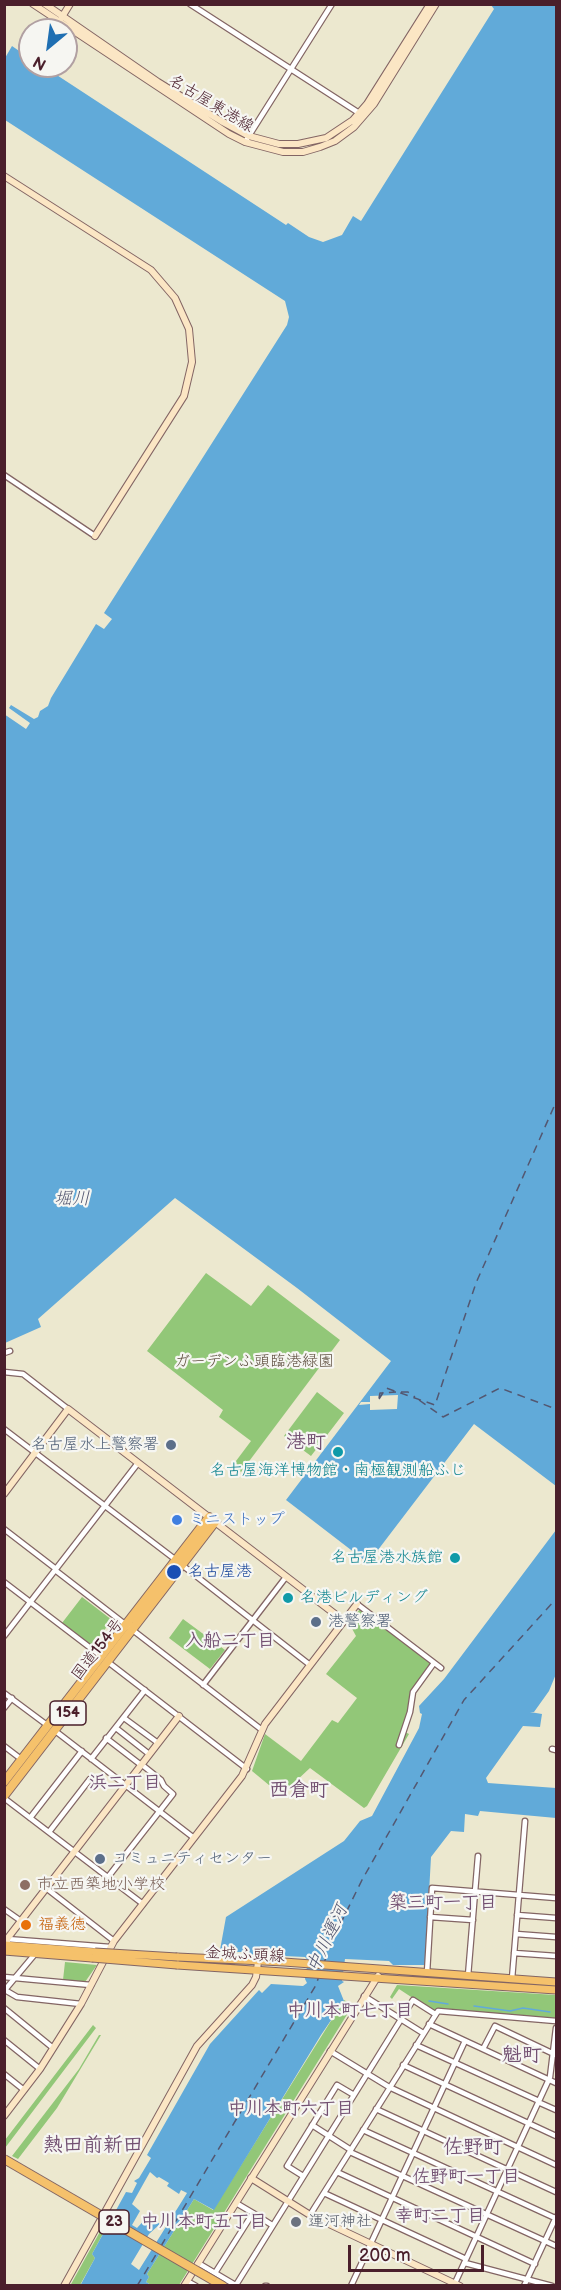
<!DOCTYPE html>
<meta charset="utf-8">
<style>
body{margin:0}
#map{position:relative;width:561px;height:2290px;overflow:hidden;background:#ece8cf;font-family:"Balsamiq Sans",sans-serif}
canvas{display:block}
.frame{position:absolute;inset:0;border:6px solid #4a1f2b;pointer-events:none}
.north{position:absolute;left:18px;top:18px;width:60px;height:60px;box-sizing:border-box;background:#f6f6f2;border:2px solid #b1a0a2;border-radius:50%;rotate:209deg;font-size:16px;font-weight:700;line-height:24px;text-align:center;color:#4a1f2b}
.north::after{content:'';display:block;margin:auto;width:21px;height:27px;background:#1f6fb2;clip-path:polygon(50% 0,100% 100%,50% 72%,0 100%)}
.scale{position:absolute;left:348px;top:2245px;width:136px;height:27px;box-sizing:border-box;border:3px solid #4a1f2b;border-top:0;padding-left:8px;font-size:18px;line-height:21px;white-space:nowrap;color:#4a1f2b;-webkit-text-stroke:4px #f6f6f2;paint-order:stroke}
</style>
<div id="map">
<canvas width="561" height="2290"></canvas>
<div class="frame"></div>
<div class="north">N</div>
<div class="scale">200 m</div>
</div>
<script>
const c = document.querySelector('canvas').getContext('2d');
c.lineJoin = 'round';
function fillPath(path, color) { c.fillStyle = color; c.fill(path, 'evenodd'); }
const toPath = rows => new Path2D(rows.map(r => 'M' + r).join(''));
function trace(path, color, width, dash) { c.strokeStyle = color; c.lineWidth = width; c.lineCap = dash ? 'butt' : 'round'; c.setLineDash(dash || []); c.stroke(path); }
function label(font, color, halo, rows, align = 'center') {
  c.font = font + ' "Balsamiq Sans","Klee One",sans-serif'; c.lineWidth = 4.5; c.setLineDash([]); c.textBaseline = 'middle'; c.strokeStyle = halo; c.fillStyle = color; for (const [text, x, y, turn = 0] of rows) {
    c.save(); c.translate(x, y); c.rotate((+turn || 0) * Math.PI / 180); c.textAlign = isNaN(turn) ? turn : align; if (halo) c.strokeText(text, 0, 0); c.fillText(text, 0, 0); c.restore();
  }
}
const green = toPath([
 [206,1273,251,1306,268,1285,340,1340,241,1472,233,1465,251,1441,219,1417,223,1410,147,1351],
 [317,1392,344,1413,311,1456,284,1436],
 [82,1597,112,1620,92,1646,62,1623],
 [360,1609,431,1663,411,1690,405,1732,409,1734,367,1806,364,1808,310,1768,281,1795,252,1771,265,1734,301,1761,332,1720,338,1723,357,1698,326,1674,356,1636,349,1623],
 [183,1619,225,1650,210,1669,169,1638],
 [65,1962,97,1965,85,1982,63,1980],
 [397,1985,556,1995,556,2019,437,2008,434,2012,399,1989,392,1999,390,1997],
 [344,2000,353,2005,179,2285,151,2285,146,2282,149,2277,147,2274,194,2199,213,2210],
 [93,2025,96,2028,5,2148,5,2140],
 [99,2035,101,2035,57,2108,18,2159,12,2156,79,2069],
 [102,2228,105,2230,92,2254,95,2258,80,2285,70,2286]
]);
const water = toPath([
 [491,5,556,5,556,1486,474,1424,368,1563,286,1500,391,1361,297,1288,175,1198,38,1319,41,1327,5,1343,4,714,26,729,30,723,9,708,11,705,34,719,38,717,40,711,48,706,51,698,96,624,104,629,112,619,104,613,287,325,289,317,285,301,5,120,5,58,12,46,25,55,30,54,30,66,43,66,286,225,288,223,309,237,323,242,342,235,353,216,361,221,494,9],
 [556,1530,556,1674,549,1691,534,1712,530,1712,542,1714,540,1727,523,1726,486,1778,488,1783,556,1788,556,1818,480,1811,478,1816,465,1814,464,1832,451,1831,431,1857,425,1965,393,1965,389,1961,345,1959,342,1981,344,1982,338,1986,344,2001,321,2035,214,2210,194,2199,147,2274,149,2277,146,2282,151,2285,80,2286,95,2258,92,2254,126,2192,132,2193,137,2183,134,2181,139,2178,151,2158,147,2155,210,2044,259,1990,262,1993,271,1984,303,1986,307,1983,305,1979,308,1960,305,1957,242,1954,242,1952,233,1952,231,1953,220,1950,226,1917,344,1841,360,1821,372,1816,419,1728,422,1714,420,1713,419,1706,444,1679],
 [150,2172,157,2178,159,2177,169,2183,167,2186,179,2194,181,2190,187,2193,139,2270,131,2264,149,2234,160,2224,148,2216,137,2228,132,2225,140,2211,132,2204]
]);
const pier = toPath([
 [398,1395,397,1409,370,1410,370,1404,359,1405,361,1402,370,1402,370,1396]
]);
const stream = toPath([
 [429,2001,448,2004],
 [474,2006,510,2011,523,2008,550,2012]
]);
const ferry = toPath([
 [401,1392,408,1392,415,1397],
 [379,1398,380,1393,396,1392],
 [379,1399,386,1388,435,1405,476,1283,556,1102],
 [419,1400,443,1417,500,1388,556,1409],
 [324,1963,332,1941,362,1880,464,1700,556,1599],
 [161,2246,316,1985,319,1976],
 [137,2286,157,2253]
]);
const street = toPath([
 [190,4,359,113],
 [245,142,332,4],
 [4,475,95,536],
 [4,1353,10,1351],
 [4,1372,23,1374,68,1409],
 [4,1429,176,1560],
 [4,1529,56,1569],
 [182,1565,310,1665],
 [55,1570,262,1730],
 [4,1582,101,1656],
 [357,1604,441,1668],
 [4,1636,138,1463],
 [108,1662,247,1769],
 [203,1685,286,1577],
 [4,1693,47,1725],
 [4,1708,12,1698],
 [124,1718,158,1743],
 [116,1728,149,1754],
 [54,1730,194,1838],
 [106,1738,141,1765],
 [399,1745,410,1712,413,1692,434,1663],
 [4,1746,21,1759],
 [552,1749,556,1750],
 [91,1759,145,1690],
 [4,1798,143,1904],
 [30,1818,82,1751],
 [49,1832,90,1779],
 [108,1877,173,1794,164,1786,161,1780,141,1764],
 [46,1888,114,1941],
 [4,1909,21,1921],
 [517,1915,556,1918],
 [430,1917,473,1920],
 [516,1934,556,1937],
 [7,1939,110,1947],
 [514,1953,556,1956],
 [427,1973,432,1888,556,1898],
 [468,1976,478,1856],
 [4,1977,91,1985],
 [512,1979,525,1821],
 [5,1990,17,1997,81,2004],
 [4,1991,35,1954],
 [364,1996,423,2033],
 [4,2008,53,2048],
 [429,2024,556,2083],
 [4,2040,40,2069],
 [416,2045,539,2101],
 [483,2049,495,2026,556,2055],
 [330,2051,389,2087,556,2165],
 [403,2065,556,2136],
 [4,2074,24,2090],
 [538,2102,556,2110],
 [376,2109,556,2192],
 [312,2125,351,2150],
 [363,2130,555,2218],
 [350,2152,556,2246],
 [337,2172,535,2264],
 [303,2176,287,2166,337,2085,354,2095],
 [324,2193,466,2259],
 [236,2203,253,2213],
 [310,2215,438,2011,556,2021],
 [198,2263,237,2286],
 [465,2263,552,2286],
 [215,2273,253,2213,272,2225],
 [187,2281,196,2286],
 [455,2283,550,2077,556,2028],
 [236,2285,413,2000,435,2014],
 [265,2286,267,2286],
 [351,2286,465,2041],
 [524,2286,556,2217]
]);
const secondary = toPath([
 [33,4,229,134,245,142,283,152,303,152,320,147,335,141,354,127,374,104,436,4],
 [45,4,158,82,221,121,249,136,279,144,298,144,326,138,353,120,367,104,430,4],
 [62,17,70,4],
 [4,176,151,270,175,298,189,329,192,362,184,396,95,536],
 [4,1494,68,1409,344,1621],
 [7,1945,7,1939,179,1716],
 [4,2116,40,2069,81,2004,114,1941,242,1776,265,1724,357,1604],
 [251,2178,310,2215,460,2286],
 [64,2286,197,2046,252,1985,256,1977,258,1962],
 [184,2286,378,1976]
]);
const primary = toPath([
 [4,1945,95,1952],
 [4,1951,92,1958],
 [177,1957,284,1962,556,1982],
 [177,1965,556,1990]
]);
const highway = toPath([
 [4,1782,209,1517],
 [4,1796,215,1522]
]);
const primaryBridge = toPath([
 [95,1952,177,1957],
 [92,1958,177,1965]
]);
const highwayBridge = toPath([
 [4,2159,223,2286]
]);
const markers = [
 [171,1445,6,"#5c6f8a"],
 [338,1452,6,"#0f9aa8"],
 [177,1520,6,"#3f7fe0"],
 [455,1558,6,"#0f9aa8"],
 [174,1572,8,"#1a4fb4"],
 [288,1598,6,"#0f9aa8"],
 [316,1622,6,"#5c6f8a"],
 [100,1859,6,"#5c6f8a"],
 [25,1885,6,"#8d6e63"],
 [26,1925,6,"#e8710a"],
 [296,2222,6,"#6b7280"]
];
const shields = [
 [68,1713,36],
 [114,2222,30]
];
const shieldNames = [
 ["154",68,1713],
 ["23",114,2222]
];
const streetNames = [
 ["名古屋東港線",211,104,31],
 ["国道154号",98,1650,-52],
 ["金城ふ頭線",245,1955,3]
];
const parkNames = [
 ["ガーデンふ頭臨港緑園",254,1362]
];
const serviceNames = [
 ["名古屋水上警察署",159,1445,"right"],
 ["港警察署",328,1622],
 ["コミュニティセンター",112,1859]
];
const cultureNames = [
 ["名古屋海洋博物館・南極観測船ふじ",338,1471],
 ["名古屋港水族館",443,1558,"right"],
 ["名港ビルディング",300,1598,"left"]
];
const shopNames = [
 ["ミニストップ",189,1520]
];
const transitNames = [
 ["名古屋港",188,1572]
];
const educationNames = [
 ["市立西築地小学校",37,1885]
];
const foodNames = [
 ["福義徳",38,1925]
];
const worshipNames = [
 ["運河神社",308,2222]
];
const waterNames = [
 ["堀川",72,1199],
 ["中川運河",328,1939,-65]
];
const neighbourhoodNames = [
 ["入船二丁目",230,1641],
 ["浜二丁目",125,1783],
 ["築三町一丁目",443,1903],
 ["中川本町七丁目",350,2011],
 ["中川本町六丁目",291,2109],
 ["佐野町一丁目",466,2177],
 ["幸町二丁目",440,2216],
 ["中川本町五丁目",204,2222]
];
const quarterNames = [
 ["港町",306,1443],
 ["西倉町",299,1791],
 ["魁町",522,2056],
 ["熱田前新田",93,2146],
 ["佐野町",473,2148]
];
fillPath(green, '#92c778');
fillPath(water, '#61aad9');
fillPath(pier, '#ece8cf');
trace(stream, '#61aad9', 1.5);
trace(ferry, '#535771', 1.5, [8, 6]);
trace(street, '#836564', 7);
trace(secondary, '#836564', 8);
trace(primary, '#836564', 9);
trace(highway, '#836564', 10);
trace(street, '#fff', 4.5);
trace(secondary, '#fbe6c4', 6);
trace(primary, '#f5c16b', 7);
trace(highway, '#f5c16b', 8);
trace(primaryBridge, '#836564', 9, []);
trace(highwayBridge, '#836564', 10, []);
trace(primaryBridge, '#f5c16b', 7);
trace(highwayBridge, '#f5c16b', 8);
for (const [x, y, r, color] of markers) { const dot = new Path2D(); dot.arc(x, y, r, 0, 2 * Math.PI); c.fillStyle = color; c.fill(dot); trace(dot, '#f6f6f2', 2); }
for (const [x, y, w] of shields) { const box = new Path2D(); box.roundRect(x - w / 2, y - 12, w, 24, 4.5); c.fillStyle = '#f6f6f2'; c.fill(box); trace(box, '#4a1f2b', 1.5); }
label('bold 15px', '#4a1f2b', null, shieldNames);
label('16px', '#4a1f2b', '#f6f6f2', streetNames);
label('16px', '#605142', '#f6f6f2', parkNames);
label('16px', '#4e5e75', '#f6f6f2', serviceNames, 'left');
label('16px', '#0d838f', '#f6f6f2', cultureNames);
label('16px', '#366cbe', '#f6f6f2', shopNames, 'left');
label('16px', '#164399', '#f6f6f2', transitNames, 'left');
label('16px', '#785e54', '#f6f6f2', educationNames, 'left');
label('16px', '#c56008', '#f6f6f2', foodNames, 'left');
label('16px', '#5b616d', '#f6f6f2', worshipNames, 'left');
label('italic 18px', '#535771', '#f6f6f2', waterNames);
label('bold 18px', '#735172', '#f6f6f2', neighbourhoodNames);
label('bold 20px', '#735172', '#f6f6f2', quarterNames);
</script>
